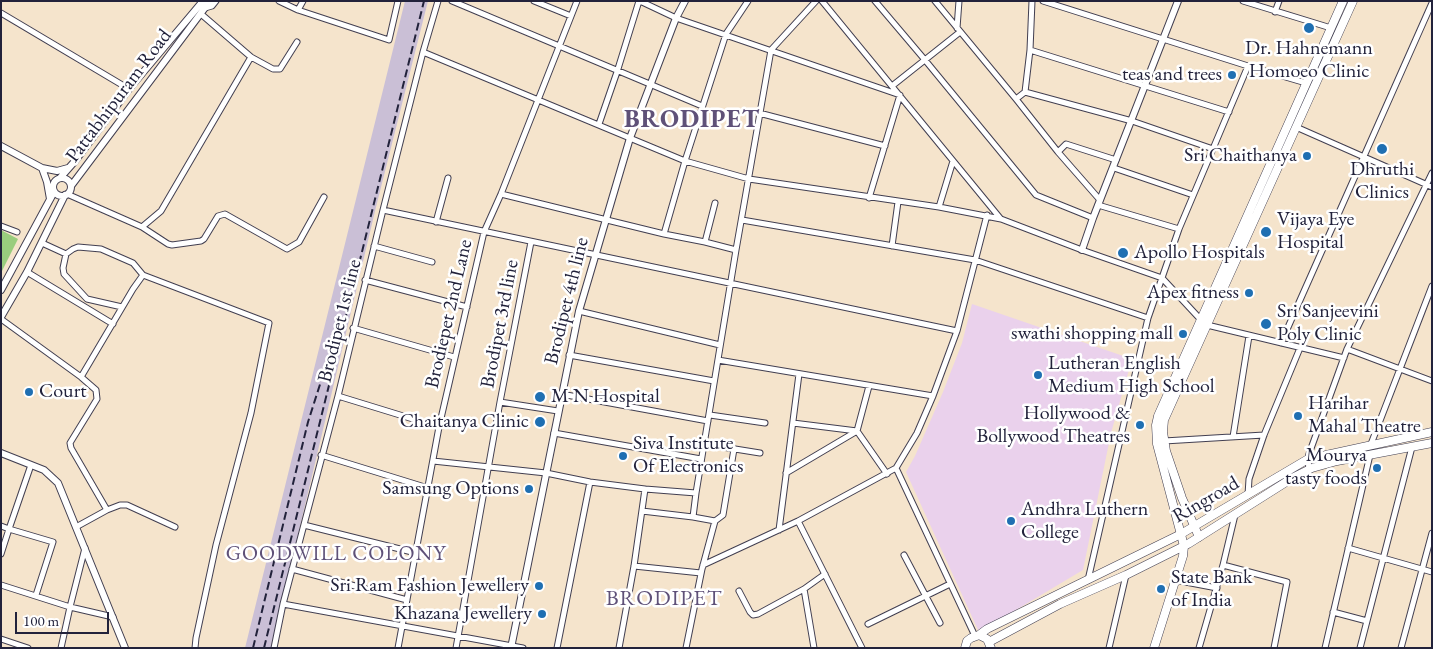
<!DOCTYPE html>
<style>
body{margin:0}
#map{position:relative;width:1433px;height:649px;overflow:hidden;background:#f5e4cc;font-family:"EB Garamond",serif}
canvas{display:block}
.frame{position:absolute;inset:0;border:2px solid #22223b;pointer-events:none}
.scale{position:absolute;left:15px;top:612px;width:94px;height:22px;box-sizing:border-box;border:2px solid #22223b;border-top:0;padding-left:6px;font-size:15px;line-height:18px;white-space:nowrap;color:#22223b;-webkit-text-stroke:4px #fff;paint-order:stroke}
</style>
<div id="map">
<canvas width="1433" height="649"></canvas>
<div class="frame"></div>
<div class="scale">100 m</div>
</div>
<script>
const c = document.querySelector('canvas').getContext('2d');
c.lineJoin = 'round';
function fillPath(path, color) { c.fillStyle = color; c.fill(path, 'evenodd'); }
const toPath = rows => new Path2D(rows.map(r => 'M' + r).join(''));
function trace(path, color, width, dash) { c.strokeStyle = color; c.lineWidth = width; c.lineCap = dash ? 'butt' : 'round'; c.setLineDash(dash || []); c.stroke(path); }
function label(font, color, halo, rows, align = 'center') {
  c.font = font + ' "EB Garamond",serif'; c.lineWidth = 5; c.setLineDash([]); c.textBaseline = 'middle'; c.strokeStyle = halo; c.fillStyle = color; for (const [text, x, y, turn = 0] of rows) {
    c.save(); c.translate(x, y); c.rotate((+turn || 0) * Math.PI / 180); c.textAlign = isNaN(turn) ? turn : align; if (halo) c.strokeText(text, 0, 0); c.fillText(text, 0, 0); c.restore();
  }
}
const built = toPath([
 [972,304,1132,359,1111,433,1083,570,979,632,906,472,915,456,943,392,962,343]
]);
const industrial = toPath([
 [405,1,428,1,376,207,271,648,245,648]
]);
const green = toPath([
 [1,230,18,239,1,273]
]);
const minor = toPath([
 [279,1,298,10,389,40,398,1],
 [452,1,702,106],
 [534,1,571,16],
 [640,1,676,18,900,95,869,198],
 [822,1,1000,218],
 [875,1,925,60,1036,195,1093,218],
 [935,1,1016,99,1058,152,1100,200],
 [1043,1,1248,66,1306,83],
 [1243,1,1331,28],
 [205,8,212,6,216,1],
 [298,10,303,1],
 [1275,12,1279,1],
 [1,13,129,89],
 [201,14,251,57,273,69,280,69,297,42],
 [957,28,959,1],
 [1030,50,1229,112],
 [423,52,685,161,749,179,939,207,1001,219,1082,250,1162,278,1202,321,1207,325,1344,358],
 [892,86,960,32],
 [1025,92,1132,121,1213,149],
 [1016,99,1025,92,1030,50,1032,1],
 [759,113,885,146],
 [599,124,617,72,639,1],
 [1296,127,1432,187],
 [1058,152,1066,144,1116,160],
 [1114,168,1193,195],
 [67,194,142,227,161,211,251,57],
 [501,194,664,234,705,242,736,250],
 [1098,205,1179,229],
 [939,207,953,161],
 [383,210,957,331],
 [742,220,975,260,1148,318],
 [436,222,448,178],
 [1,226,17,232],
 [142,227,168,244,172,245,201,241,204,239,218,216,225,214,287,249,299,242,324,197],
 [664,234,685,161,726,34,748,1],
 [705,242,715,203],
 [42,243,66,254],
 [374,246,432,262],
 [892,246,898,202],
 [27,272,113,324],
 [365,280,467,307],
 [122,307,87,299,64,274,63,268,66,254,73,249,78,247,101,249,133,263,143,275],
 [579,311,720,345],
 [1,319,81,377,96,390,97,399,70,443,71,448,107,510],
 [353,328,454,357],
 [1281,343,1432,3],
 [1347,349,1432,381],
 [569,355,714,381],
 [718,360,933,396],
 [81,377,133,289,143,275,269,323,251,413,216,545,196,638,195,648],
 [869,386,857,431,887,474],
 [561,394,708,421],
 [338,396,439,427],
 [500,402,558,411],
 [710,415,765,423],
 [554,433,701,459],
 [1233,437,1249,336],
 [1164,441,1264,435],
 [704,444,760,453],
 [1371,444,1432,286],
 [321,455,428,488],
 [433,461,546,473,590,482,645,489,696,493],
 [896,468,975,636],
 [1309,470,1308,459,1309,454,1347,349,1432,173],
 [786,473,857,431,793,423],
 [1248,495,1249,479,1264,435,1300,348],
 [642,511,693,517],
 [715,521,723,515,734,449],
 [798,521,862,648],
 [304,525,416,553],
 [1,526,9,529,31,465],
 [76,527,107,510,120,505,127,505,175,527],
 [779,530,799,374],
 [1348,548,1432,572],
 [1,554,9,529,53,542,36,595],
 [904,555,940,623],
 [703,565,798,521,896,468,917,433,933,396,957,331,987,215],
 [1223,565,1287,582,1274,648],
 [634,566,701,573],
 [292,569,407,600],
 [1088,580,1148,318,1179,229,1248,66],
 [1175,580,1217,588],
 [1,585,70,607,85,548],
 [804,589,825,574],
 [739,591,750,612,753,615,758,614,804,589,814,648],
 [283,604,523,648],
 [1333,612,1367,621],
 [868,624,950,584],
 [1,639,28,648],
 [61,648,70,607,113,617],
 [274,648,283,604,338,396,383,210,423,52,438,1],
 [398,648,439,427,484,232,501,194,577,1],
 [456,648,500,402,531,242],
 [557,648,590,482],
 [619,648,634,566,645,489],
 [686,648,702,569,715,521,693,517,696,493,736,250,771,50,816,1],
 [1109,648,1126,575],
 [1199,648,1223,565,1235,515],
 [1325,648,1370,455],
 [1360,648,1412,447],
 [1401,648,1432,533]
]);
const tertiary = toPath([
 [1,146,42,168,57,171,68,168],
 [42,168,47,182,50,199],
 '53 187a9 9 0 1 1 18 0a9 9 0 1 1-18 0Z',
 [60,178,75,161,129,89,203,1],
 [71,186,210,1],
 [1082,250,1093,218,1178,1],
 [1,290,54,192],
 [1,317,27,272,65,195],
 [1,453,44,470,58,483,125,648],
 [511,648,579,311,630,138,676,18,685,1]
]);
const secondary = toPath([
 [1199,537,1182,498,1166,451,1163,432,1164,420,1353,1],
 [1184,546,1157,444,1156,425,1158,416,1343,1]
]);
const primary = toPath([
 [979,635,987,629,1181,534,1308,459,1432,432],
 [989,642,1060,604,1126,575,1188,544,1294,477,1312,468,1337,461,1432,443],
 [965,648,967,641,971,638,979,635,987,639,991,648],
 [1154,648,1183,556,1184,546]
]);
const rail = toPath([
 [253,648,308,422,330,353],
 [264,648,424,1]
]);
const markers = [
 [1309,28,6,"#1f6fb2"],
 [1232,75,5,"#1f6fb2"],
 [1382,149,6,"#1f6fb2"],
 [1307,156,5,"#1f6fb2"],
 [1266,232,6,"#1f6fb2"],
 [1123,253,6,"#1f6fb2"],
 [1249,293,5,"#1f6fb2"],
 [1266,324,6,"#1f6fb2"],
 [1183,334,5,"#1f6fb2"],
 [1038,375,5,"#1f6fb2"],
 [29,392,5,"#1f6fb2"],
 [540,397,6,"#1f6fb2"],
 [1298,416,5,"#1f6fb2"],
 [540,422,6,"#1f6fb2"],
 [1140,425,5,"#1f6fb2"],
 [623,456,5,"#1f6fb2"],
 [1377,468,5,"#1f6fb2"],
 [529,489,5,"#1f6fb2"],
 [1011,521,5,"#1f6fb2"],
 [539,586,5,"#1f6fb2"],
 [1161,589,5,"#1f6fb2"],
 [542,614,5,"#1f6fb2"]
];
const poiNames = [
 ["Dr. Hahnemann",1309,49,"center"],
 ["Homoeo Clinic",1309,72,"center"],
 ["teas and trees",1222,75],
 ["Sri Chaithanya",1297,156],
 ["Dhruthi",1382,170,"center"],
 ["Clinics",1382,193,"center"],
 ["Vijaya Eye",1277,220,"left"],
 ["Hospital",1277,243,"left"],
 ["Apollo Hospitals",1134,253,"left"],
 ["Apex fitness",1239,293],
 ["Sri Sanjeevini",1277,312,"left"],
 ["Poly Clinic",1277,335,"left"],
 ["swathi shopping mall",1173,334],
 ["Lutheran English",1048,364,"left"],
 ["Medium High School",1048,387,"left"],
 ["Court",39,392,"left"],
 ["M N Hospital",551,397,"left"],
 ["Harihar",1308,404,"left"],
 ["Mahal Theatre",1308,427,"left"],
 ["Hollywood &",1130,414],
 ["Bollywood Theatres",1130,437],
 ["Chaitanya Clinic",529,422],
 ["Siva Institute",633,444,"left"],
 ["Of Electronics",633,467,"left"],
 ["Mourya",1367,456],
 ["tasty foods",1367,479],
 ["Samsung Options",519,489],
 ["Andhra Luthern",1021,510,"left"],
 ["College",1021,533,"left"],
 ["State Bank",1171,578,"left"],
 ["of India",1171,601,"left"],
 ["Sri Ram Fashion Jewellery",529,586],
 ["Khazana Jewellery",532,614]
];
const streetNames = [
 ["Pattabhipuram Road",119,96,-53],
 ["Brodipet 4th line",567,301,-76],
 ["Brodiepet 2nd Lane",449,314,-77],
 ["Brodipet 1st line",340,321,-76],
 ["Brodipet 3rd line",500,324,-79],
 ["Ringroad",1206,500,-30]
];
const neighbourhoodNames = [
 ["GOODWILL COLONY",336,554]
];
const quarterNames = [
 ["BRODIPET",664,599]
];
const districtNames = [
 ["BRODIPET",692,120]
];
fillPath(built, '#ead1ec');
fillPath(industrial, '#cabfd6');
fillPath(green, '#99cd7e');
trace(minor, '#423f51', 7);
trace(tertiary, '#423f51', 8);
trace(secondary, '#423f51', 9);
trace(primary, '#423f51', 9);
trace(minor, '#fff', 5);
trace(tertiary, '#fff', 6);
trace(secondary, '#fff', 8);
trace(primary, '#fff', 8);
trace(rail, '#22223b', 2, [8, 4]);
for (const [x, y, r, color] of markers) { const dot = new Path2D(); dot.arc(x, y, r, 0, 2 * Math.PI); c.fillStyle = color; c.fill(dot); trace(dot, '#fff', 2); }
label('20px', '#22223b', '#fff', poiNames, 'right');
label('20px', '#22223b', '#fff', streetNames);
c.letterSpacing = '1px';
label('21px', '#5f5178', '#fff', neighbourhoodNames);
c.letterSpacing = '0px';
c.letterSpacing = '1px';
label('22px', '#5f5178', '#fff', quarterNames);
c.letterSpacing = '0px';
c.letterSpacing = '1px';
label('bold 25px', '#5f5178', '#fff', districtNames);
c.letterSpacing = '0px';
</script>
